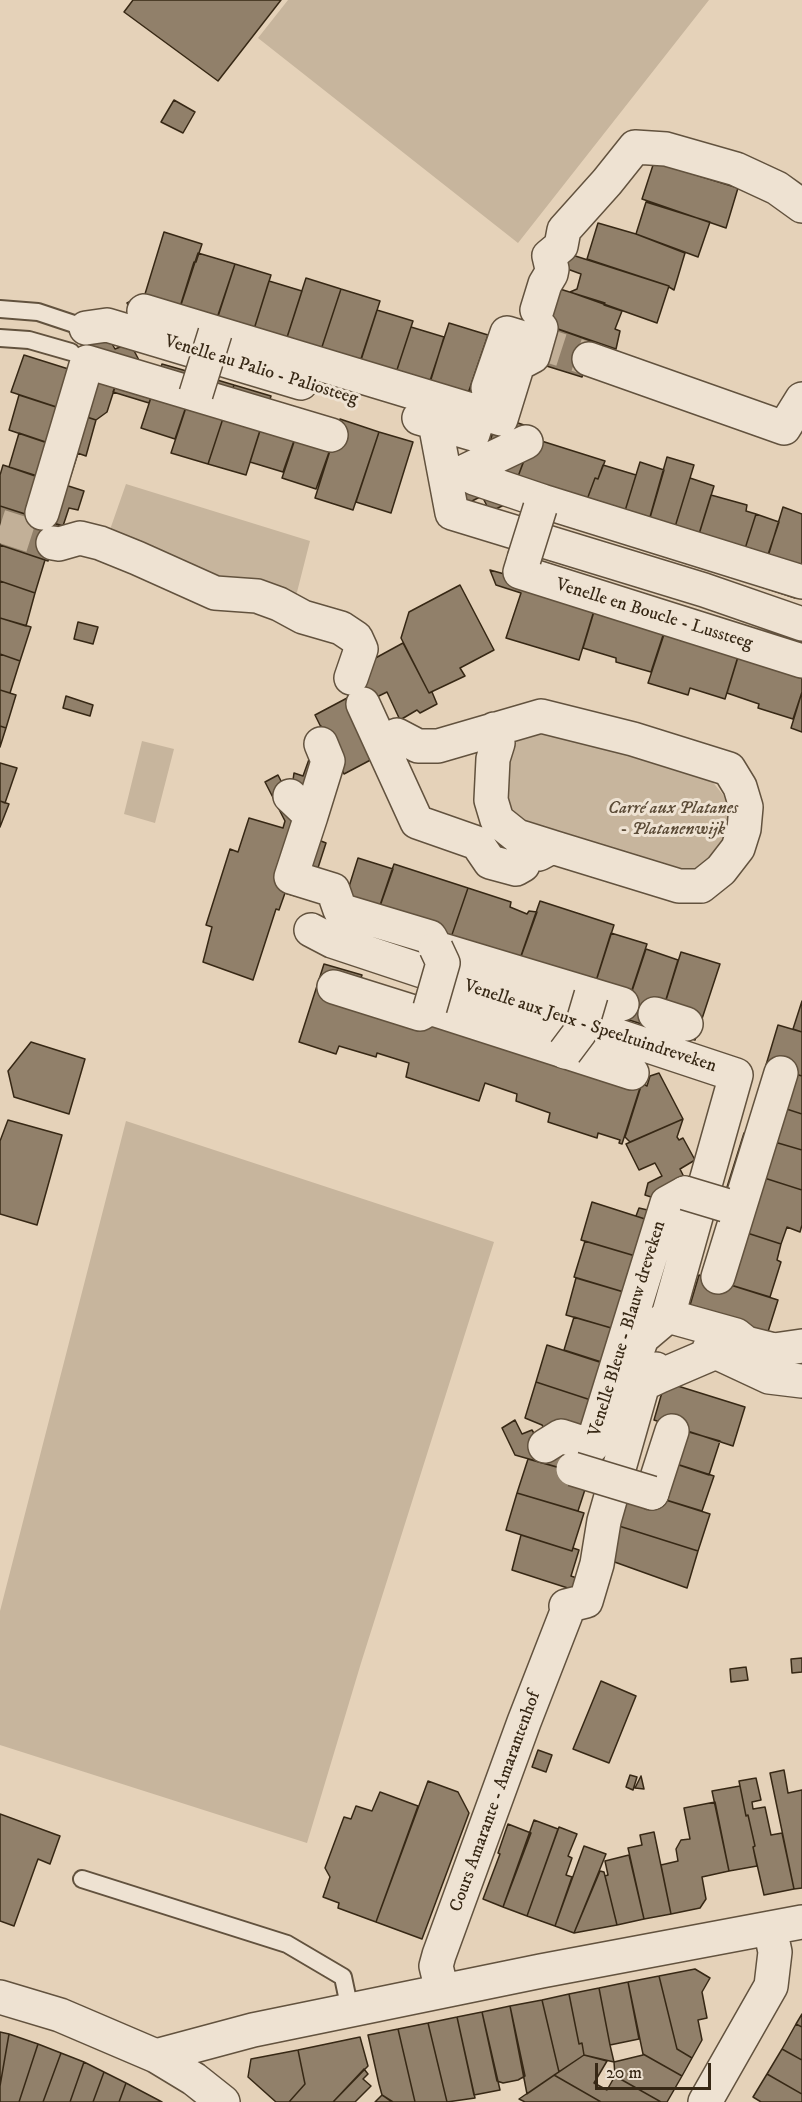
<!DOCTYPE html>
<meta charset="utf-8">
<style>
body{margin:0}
#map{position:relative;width:802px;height:2102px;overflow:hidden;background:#e5d2b9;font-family:"IM FELL DW Pica",serif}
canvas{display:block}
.scale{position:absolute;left:595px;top:2063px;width:116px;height:27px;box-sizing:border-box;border:3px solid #372815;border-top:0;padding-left:8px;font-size:18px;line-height:21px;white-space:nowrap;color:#372815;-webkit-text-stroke:4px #eee2d2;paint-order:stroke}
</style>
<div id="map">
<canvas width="802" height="2102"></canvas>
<div class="scale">20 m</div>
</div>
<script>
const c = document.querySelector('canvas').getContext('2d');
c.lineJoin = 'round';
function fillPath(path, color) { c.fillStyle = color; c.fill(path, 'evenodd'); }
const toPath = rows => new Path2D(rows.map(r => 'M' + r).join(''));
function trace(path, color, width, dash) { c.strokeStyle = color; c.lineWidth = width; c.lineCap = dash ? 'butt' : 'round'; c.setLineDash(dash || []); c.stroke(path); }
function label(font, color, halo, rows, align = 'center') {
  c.font = font + ' "IM FELL DW Pica",serif'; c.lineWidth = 6; c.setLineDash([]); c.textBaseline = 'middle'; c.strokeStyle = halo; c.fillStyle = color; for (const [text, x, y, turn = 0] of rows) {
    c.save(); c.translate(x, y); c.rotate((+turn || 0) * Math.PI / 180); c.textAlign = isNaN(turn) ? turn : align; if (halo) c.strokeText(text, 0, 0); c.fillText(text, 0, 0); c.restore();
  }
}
const green = toPath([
 [288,0,709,0,518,243,258,38],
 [126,484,310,541,295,600,106,541],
 [549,727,707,775,724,796,730,816,726,839,710,864,686,874,517,822,506,813,500,779,513,743,525,732],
 [142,741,174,749,155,823,124,814],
 [126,1121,494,1242,361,1663,307,1843,0,1745,0,1611]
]);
const building = toPath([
 [133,0,281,0,218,81,124,12,133,0],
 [174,100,195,112,183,133,161,122,174,100],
 [654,162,738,188,726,228,642,199,654,162],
 [646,202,710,222,698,257,636,234,646,202],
 [598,223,636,234,685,253,674,290,669,287,669,286,587,259,598,223],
 [164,232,202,244,196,262,194,262,175,323,136,321,127,303,145,294,164,232],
 [198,253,235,264,212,335,175,323,198,253],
 [566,253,669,286,657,323,570,292,577,289,581,274,562,267,566,253],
 [235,264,271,275,250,342,213,330,235,264],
 [306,278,341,289,316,365,282,353,306,278],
 [269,281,302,291,282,353,250,342,269,281],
 [547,285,605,303,604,305,622,311,615,329,620,331,616,349,535,321,547,285],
 [341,289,380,301,353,385,316,365,341,289],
 [377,310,413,321,391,388,355,377,377,310],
 [535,321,594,342,582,377,524,359,509,420,536,429,508,503,490,512,482,496,468,503,451,469,486,456,498,414,465,404,469,390,498,400,535,321],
 [449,323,488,335,461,414,423,402,449,323],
 [411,327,444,337,425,399,391,388,411,327],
 [91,335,111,342,115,349,130,343,141,364,160,370,149,403,113,392,116,384,79,372,91,335],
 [24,355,116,384,107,412,96,420,11,392,24,355],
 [162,364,197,374,175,439,141,428,162,364],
 [197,374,234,385,208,464,171,453,197,374],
 [234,385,271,396,246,475,208,464,234,385],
 [19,395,96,420,86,456,9,430,19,395],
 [268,405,301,421,283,472,250,462,268,405],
 [340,419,379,432,353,510,315,498,340,419],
 [301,421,338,427,316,489,282,478,301,421],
 [379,432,413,442,391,513,356,502,379,432],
 [19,433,78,453,67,487,9,467,19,433],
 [532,438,605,461,598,479,595,478,585,505,507,507,532,438],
 [667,457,694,465,667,553,642,545,667,457],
 [640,462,664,470,642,545,617,537,640,462],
 [3,465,84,491,78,510,69,508,63,526,0,506,0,475,3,465],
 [603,465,636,475,617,537,585,505,595,478,598,479,603,465],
 [690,478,714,486,691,560,667,553,690,478],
 [711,495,747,505,746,511,756,514,737,574,691,560,711,495],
 [0,506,59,525,48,561,0,545,0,506],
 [783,507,802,514,802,577,795,598,759,586,783,507],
 [756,514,779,522,759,581,737,574,756,514],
 [0,545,45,560,35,593,0,581,0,545],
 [490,570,508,575,603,581,579,660,506,638,521,593,496,585,490,570],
 [0,581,35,593,26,626,0,618,0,581],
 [460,585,494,650,460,668,465,676,429,693,401,638,409,612,460,585],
 [602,585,672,608,651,672,616,662,616,658,583,648,602,585],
 [674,604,747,627,725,699,690,688,688,695,648,683,674,604],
 [0,618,31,627,20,661,0,654,0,618],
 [78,622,98,627,93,644,74,639,78,622],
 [746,631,793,647,802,642,802,692,793,719,758,708,759,704,727,693,746,631],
 [403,643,429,693,432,692,437,704,420,713,417,710,400,720,387,692,354,708,342,683,370,661,403,643],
 [0,654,20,661,10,693,0,690,0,654],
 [0,690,16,695,6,728,0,726,0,690],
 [802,692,802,732,791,728,802,692],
 [66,696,93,705,90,716,63,708,66,696],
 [349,697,380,755,344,774,315,715,349,697],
 [0,726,6,728,0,747,0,726],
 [321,726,335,756,316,839,326,843,316,874,349,884,342,909,285,893,279,910,276,909,253,980,203,962,212,927,206,925,230,849,238,852,249,818,283,828,285,821,265,782,278,775,283,785,293,780,294,773,303,776,321,726],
 [0,763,17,768,5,803,0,801,0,763],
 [0,801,9,804,0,827,0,801],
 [358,858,393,869,372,929,342,909,358,858],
 [394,864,468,888,445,955,372,929,394,864],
 [468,888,511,902,510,907,527,914,529,911,537,912,514,976,445,955,468,888],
 [540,901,614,925,590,1000,514,976,540,901],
 [611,933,647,944,625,1011,590,1000,611,933],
 [646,949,678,960,657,1029,623,1018,646,949],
 [681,952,720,964,695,1040,657,1029,681,952],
 [324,964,362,975,360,981,417,1009,579,1043,647,1066,622,1144,619,1143,620,1140,598,1133,597,1138,548,1122,550,1113,516,1101,517,1094,485,1083,479,1101,406,1077,409,1063,377,1053,376,1057,339,1046,336,1054,299,1042,324,964],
 [802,1001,802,1032,793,1029,802,1001],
 [778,1025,802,1032,802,1076,766,1065,778,1025],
 [31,1042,85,1059,69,1114,14,1097,8,1071,31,1042],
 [774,1067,802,1076,802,1114,765,1102,774,1067],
 [659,1073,683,1119,630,1142,625,1137,642,1083,647,1086,650,1076,659,1073],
 [765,1102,802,1114,802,1150,754,1136,765,1102],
 [683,1119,677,1137,679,1140,683,1138,695,1160,680,1169,690,1189,665,1226,636,1216,639,1208,656,1212,660,1200,645,1195,648,1183,662,1176,655,1163,639,1170,626,1144,683,1119],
 [8,1120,62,1135,37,1225,0,1214,0,1141,8,1120],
 [744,1133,802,1150,802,1190,733,1168,744,1133],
 [733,1168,802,1190,802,1225,800,1232,787,1227,781,1244,738,1230,722,1203,733,1168],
 [592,1202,670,1227,659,1263,581,1240,592,1202],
 [738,1230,781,1244,777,1260,781,1262,770,1297,721,1282,738,1230],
 [585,1241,659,1263,647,1299,574,1277,585,1241],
 [699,1275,778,1300,766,1338,688,1312,699,1275],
 [576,1278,644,1298,636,1335,566,1315,576,1278],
 [574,1317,628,1333,617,1367,564,1350,574,1317],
 [547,1345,621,1369,609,1406,536,1382,547,1345],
 [536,1382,609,1406,594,1452,549,1436,542,1425,525,1418,536,1382],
 [665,1382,745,1407,733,1446,654,1420,665,1382],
 [515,1420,522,1434,532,1430,535,1435,566,1446,571,1471,515,1455,502,1428,515,1420],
 [675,1428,720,1441,709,1475,664,1460,675,1428],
 [528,1459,571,1471,592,1468,578,1511,517,1493,528,1459],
 [664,1460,714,1476,702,1511,653,1496,664,1460],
 [631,1489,710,1514,698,1551,619,1526,631,1489],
 [517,1493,584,1513,572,1551,506,1530,517,1493],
 [619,1526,698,1551,687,1588,609,1560,619,1526],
 [521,1535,572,1551,573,1548,579,1550,571,1576,582,1580,577,1591,512,1570,521,1535],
 [802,1658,802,1672,792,1673,791,1659,802,1658],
 [746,1667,748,1680,731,1682,730,1669,746,1667],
 [601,1681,636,1696,609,1763,573,1749,601,1681],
 [538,1750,552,1755,546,1772,532,1767,538,1750],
 [784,1770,788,1793,802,1790,802,1888,794,1889,770,1773,784,1770],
 [630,1775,637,1777,633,1790,626,1787,630,1775],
 [641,1776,644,1789,635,1788,641,1776],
 [756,1778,761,1800,752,1802,753,1809,765,1807,771,1835,782,1833,794,1889,764,1895,753,1847,755,1846,748,1815,746,1816,739,1781,756,1778],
 [428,1781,458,1792,469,1813,422,1939,376,1922,428,1781],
 [740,1786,746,1816,748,1815,755,1846,753,1847,757,1866,729,1871,712,1791,740,1786],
 [380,1792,418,1806,376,1922,338,1908,339,1903,323,1897,330,1877,325,1868,344,1817,351,1819,356,1806,372,1811,380,1792],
 [715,1802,729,1871,702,1877,706,1899,700,1908,671,1914,661,1865,678,1861,676,1849,681,1840,690,1839,684,1808,715,1802],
 [0,1814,60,1836,50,1864,38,1859,14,1926,0,1921,0,1814],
 [534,1820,558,1829,527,1916,503,1907,534,1820],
 [508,1824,531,1833,503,1907,483,1899,500,1854,498,1853,508,1824],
 [559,1827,577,1834,568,1856,572,1858,566,1875,572,1877,555,1926,527,1916,559,1827],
 [654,1832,671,1914,644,1919,628,1848,642,1845,640,1835,654,1832],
 [584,1846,606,1854,574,1933,555,1926,584,1846],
 [629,1855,644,1919,617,1925,605,1876,608,1875,605,1861,629,1855],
 [600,1871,604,1872,617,1925,574,1933,600,1871],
 [695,1969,710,1978,702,1992,707,2018,698,2020,702,2040,692,2058,677,2049,659,1976,695,1969],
 [659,1976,677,2049,692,2058,682,2076,643,2054,628,1982,659,1976],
 [628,1982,639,2039,610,2045,599,1988,628,1982],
 [599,1988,610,2045,614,2062,584,2055,582,2043,579,2044,569,1994,599,1988],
 [569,1994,579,2044,582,2043,584,2055,559,2072,542,2000,569,1994],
 [542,2000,559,2072,527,2094,510,2006,542,2000],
 [510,2006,525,2076,518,2080,503,2083,497,2081,482,2012,510,2006],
 [482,2012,500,2090,474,2095,457,2017,482,2012],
 [802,2014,802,2027,796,2024,802,2014],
 [457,2017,475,2098,447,2102,428,2023,457,2017],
 [428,2023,447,2102,415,2102,398,2029,428,2023],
 [796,2024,802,2027,802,2060,782,2049,796,2024],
 [398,2029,415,2102,393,2102,382,2095,379,2084,368,2035,398,2029],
 [0,2032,9,2034,0,2086,0,2032],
 [9,2034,38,2044,19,2102,0,2102,0,2086,9,2034],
 [360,2037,368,2066,333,2102,289,2102,305,2084,298,2050,360,2037],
 [38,2044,61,2053,43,2102,19,2102,38,2044],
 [782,2049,802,2060,802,2094,767,2074,782,2049],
 [298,2050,305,2084,289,2102,276,2102,248,2077,251,2059,298,2050],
 [61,2053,84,2062,70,2102,43,2102,61,2053],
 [643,2054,682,2076,667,2102,661,2102,615,2076,614,2062,643,2055,643,2054],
 [584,2055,607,2061,594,2083,607,2090,615,2076,661,2102,601,2102,554,2075,584,2055],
 [84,2062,104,2072,93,2102,70,2102,84,2062],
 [364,2069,368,2074,363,2079,371,2086,355,2102,333,2102,364,2069],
 [104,2072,126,2083,119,2102,93,2102,104,2072],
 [767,2074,802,2094,802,2102,761,2102,753,2097,767,2074],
 [554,2075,601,2102,525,2102,519,2099,554,2075],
 [126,2083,162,2102,119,2102,126,2083],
 [382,2095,392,2102,375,2102,382,2095]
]);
const streetTunnel = toPath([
 [530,340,589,359],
 [0,526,53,543]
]);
const lane = toPath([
 [0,309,38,312,80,326],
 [0,338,29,340,71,352],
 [82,1879,287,1944,343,1977,350,2010]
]);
const street = toPath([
 [537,310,545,284,551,274,552,269,549,256,561,246,564,230,607,182,635,147,666,149,736,169,777,188,802,206],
 [144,311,501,419,518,364,533,356,541,328],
 [86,328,107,325,301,383],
 [589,359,784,428,802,399],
 [488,388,507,333,530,340],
 [419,418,473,434,481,409],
 [435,423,452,513,704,590,802,624],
 [469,474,474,478,542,501],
 [457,475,526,442],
 [540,508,542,501,802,582],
 [42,513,87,362,331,435],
 [53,543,59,544,80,538,100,543,137,558,215,593,257,596,279,604,303,617,341,628,356,638,361,649,351,678],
 [524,559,520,572,802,661],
 [363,704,417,822,477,843,490,862,516,869,523,865],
 [494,729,498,743,493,759,491,800,497,820,517,836,552,847],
 [381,743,397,735,418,746,438,746,541,716,633,739,729,769,740,787,746,807,744,829,738,848,721,870,701,886,679,886,552,847,539,854],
 [290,796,311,816,291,877,333,890,340,910,430,937,436,948,622,1004],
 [311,816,328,761,321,744],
 [311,930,332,941,736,1075,668,1316,642,1338,632,1366],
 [334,987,420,1014,430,1008,632,1073],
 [655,1014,686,1024],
 [718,1277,781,1073],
 [668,1316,736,1335,746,1343,774,1350,802,1346],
 [709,1349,769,1377,802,1381],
 [656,1369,660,1376,716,1352],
 [545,1446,561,1436,592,1446,667,1203,685,1193],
 [652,1493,672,1431],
 [566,1606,586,1601,597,1564,604,1521,643,1384,660,1376],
 [442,1991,436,1966,439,1955,524,1722,566,1614],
 [0,1997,60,2015,156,2056,194,2079,223,2102],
 [156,2056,253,2030,541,1971,802,1922],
 [705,2102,771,1986,775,1952,770,1928]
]);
const streetBridge = toPath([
 [196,394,215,333],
 [524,559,540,508],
 [430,1008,443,963,436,948],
 [565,1052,580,1032,591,995],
 [685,1193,725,1205],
 [573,1469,652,1493]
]);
const streetNames = [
 ["Venelle au Palio - Paliosteeg",261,371,17],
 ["Venelle en Boucle - Lussteeg",654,615,17],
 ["Venelle aux Jeux - Speeltuindreveken",590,1027,18],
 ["Venelle Bleue - Blauw dreveken",628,1329,-73],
 ["Cours Amarante - Amarantenhof",496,1802,-70]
];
const parkNames = [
 ["Carré aux Platanes",673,809],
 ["- Platanenwijk",673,830]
];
fillPath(green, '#c7b59d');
fillPath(building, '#91806a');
trace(building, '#372815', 1.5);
trace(streetTunnel, '#c2b098', 33, [33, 16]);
trace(lane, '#62523e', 20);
trace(street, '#62523e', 36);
trace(lane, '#eee2d2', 16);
trace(street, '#eee2d2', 33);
trace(streetBridge, '#62523e', 36, []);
trace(streetBridge, '#eee2d2', 33);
label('18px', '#372815', '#eee2d2', streetNames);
label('italic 18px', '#5b4b37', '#eee2d2', parkNames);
</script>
